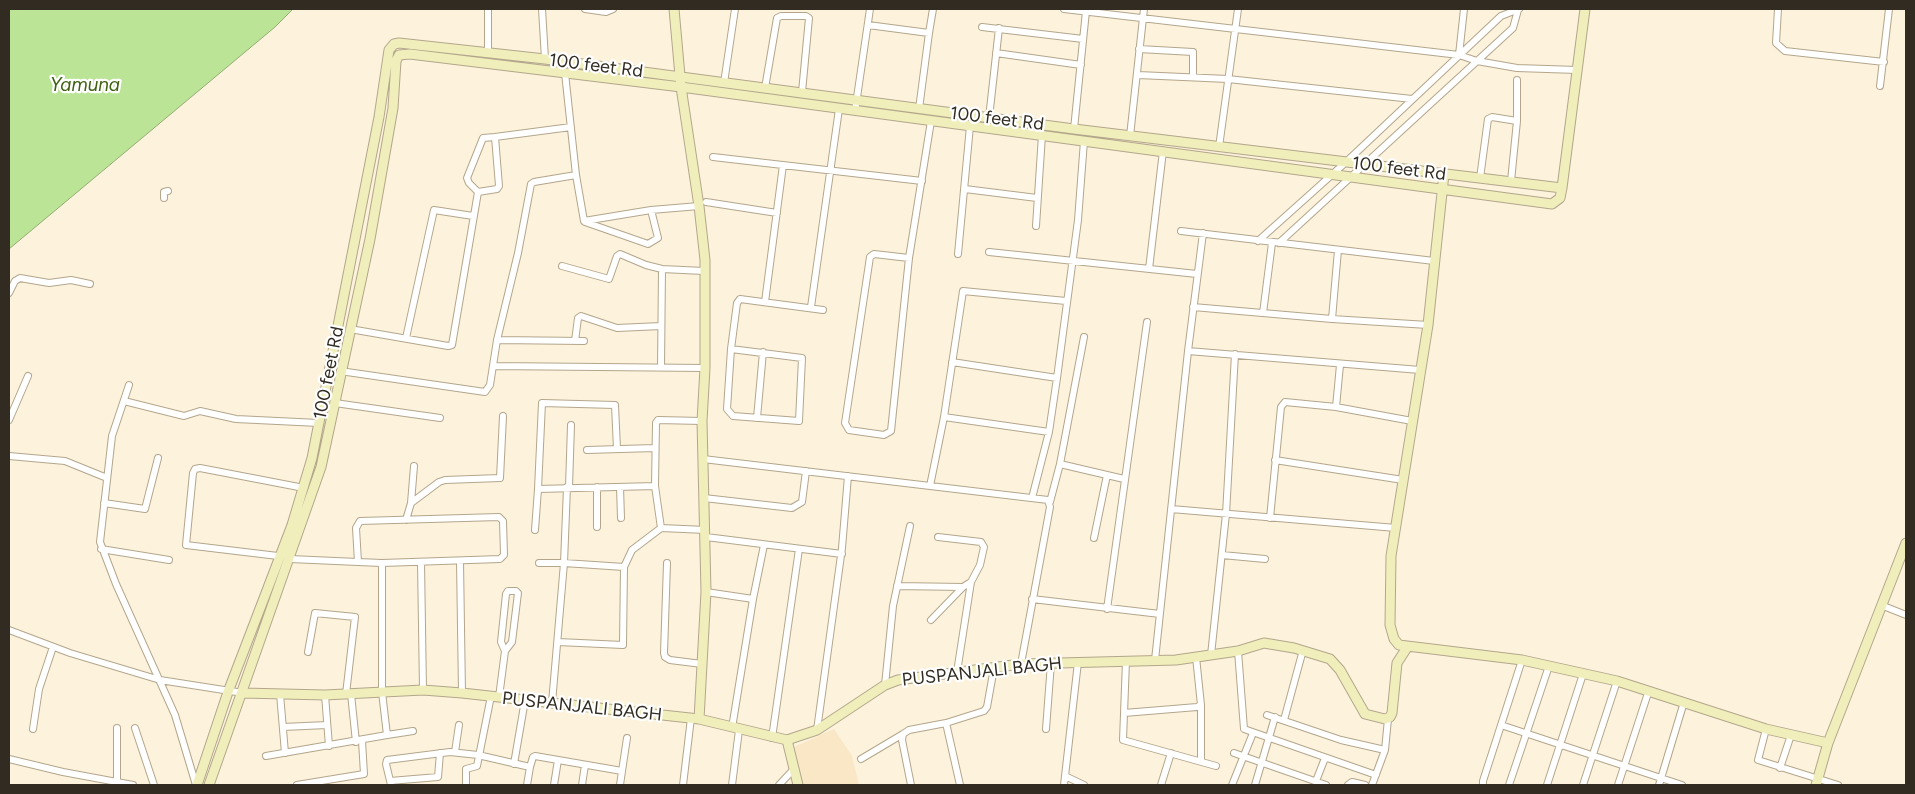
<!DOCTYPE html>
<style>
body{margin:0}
#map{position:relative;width:1915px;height:794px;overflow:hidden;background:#fdf2dc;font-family:Figtree,sans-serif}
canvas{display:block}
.frame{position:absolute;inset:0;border:10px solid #312b21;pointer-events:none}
</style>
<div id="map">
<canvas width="1915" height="794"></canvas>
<div class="frame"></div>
</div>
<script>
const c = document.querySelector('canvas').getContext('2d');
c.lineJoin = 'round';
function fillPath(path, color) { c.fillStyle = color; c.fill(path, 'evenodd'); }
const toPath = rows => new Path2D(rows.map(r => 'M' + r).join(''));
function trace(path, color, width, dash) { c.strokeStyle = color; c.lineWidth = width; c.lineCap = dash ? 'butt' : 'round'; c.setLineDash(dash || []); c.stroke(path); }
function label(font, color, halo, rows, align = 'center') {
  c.font = font + ' Figtree,sans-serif'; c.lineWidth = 4.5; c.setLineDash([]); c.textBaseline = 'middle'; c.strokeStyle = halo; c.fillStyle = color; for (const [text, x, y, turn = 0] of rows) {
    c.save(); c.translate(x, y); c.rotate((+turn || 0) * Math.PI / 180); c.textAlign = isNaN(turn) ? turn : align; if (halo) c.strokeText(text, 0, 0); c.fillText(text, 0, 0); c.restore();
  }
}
const built = toPath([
 [834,729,852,756,859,785,799,785,792,748]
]);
const water = toPath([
 [9,9,293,9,275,27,9,249,9,9]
]);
const street = toPath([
 [488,9,488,53],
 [542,9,545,59],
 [585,9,606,12,613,9],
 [1064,9,1459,55,1477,61,1517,68,1577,70],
 [1778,9,1776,43,1785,51,1884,62],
 [868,25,929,33,933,9],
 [982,27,1083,39],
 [1139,49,1193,52,1193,77],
 [996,53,1081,65],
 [1459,55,1464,9],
 [565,73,576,175,584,221],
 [1138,75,1228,79,1412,99],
 [724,83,735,9],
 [1880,86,1889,9],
 [765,88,777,18,781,16,806,16,809,18,802,92],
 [919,109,929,33],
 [855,111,870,9],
 [989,118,999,28],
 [1074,129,1086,11],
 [1130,136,1144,9],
 [495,137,483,138,467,178,469,183,478,192,497,189,499,186,495,137,571,127],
 [1219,147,1238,9],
 [713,157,922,181],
 [1480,178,1488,119,1492,117,1517,121],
 [1511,181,1517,121,1517,80],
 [965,189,1037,198],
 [164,198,164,192,168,191],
 [706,202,777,213],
 [584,221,651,210,699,206],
 [585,222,648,244,658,238,651,210],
 [1036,226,1042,135],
 [1181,231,1434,261],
 [1258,241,1345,163,1501,16,1519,9],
 [1279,243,1513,28,1518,10],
 [989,252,1197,274],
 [958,254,970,126],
 [909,258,874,254,870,257,845,423,849,430,884,435,891,431,909,258,931,121],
 [562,266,609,279,617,256,620,254,646,265,662,269,704,271],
 [1149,269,1163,151],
 [9,293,15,281,20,278,49,283,71,280,90,284],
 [765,302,783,165],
 [811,307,839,109],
 [1193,307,1332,319,1428,325],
 [1263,313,1272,243],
 [1332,319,1338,250],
 [350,329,448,346,452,345,478,192],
 [406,338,434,210,473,216],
 [497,340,584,341],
 [575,341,578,318,581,316,617,328,661,326],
 [731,349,802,358,799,421,733,416,727,409,731,349,737,303,740,299,823,310],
 [1188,351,1420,370],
 [952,362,1057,378],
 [493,366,705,368],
 [661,367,662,269],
 [340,371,485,392,490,385,497,340,518,253,531,184,534,182,576,175],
 [129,385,112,436,100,542,116,584,175,715,196,785],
 [124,401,184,416,200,411,236,419,319,423],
 [335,403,440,418],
 [1336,407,1340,365],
 [944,417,1049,432],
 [757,418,763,352],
 [9,420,28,376],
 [587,450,655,448],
 [9,456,65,461,107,478],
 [703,459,1048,500,1050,507,1021,664],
 [1275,460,1403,480],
 [1060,464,1124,479],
 [655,486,661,528,706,530],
 [930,486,944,417,963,291,1066,301],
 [569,487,571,425],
 [620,487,621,518],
 [538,489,542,403,615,405,617,449],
 [704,498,792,508,802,502,806,471],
 [1032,498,1049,432,1057,378,1078,220,1084,141],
 [1050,502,1060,464,1084,337],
 [104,503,145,509,158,458],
 [411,503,414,466],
 [1171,509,1396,528],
 [1270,518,1281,407,1285,402,1336,407,1412,421],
 [406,520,411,503,439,482,445,480,500,478,503,416],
 [597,527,597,487],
 [535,530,538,489,655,486,656,423,658,420,702,421],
 [706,537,842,554],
 [1094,538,1107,475],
 [101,549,169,560],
 [1222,555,1265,559],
 [278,556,186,545,193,473,195,469,200,468,304,488],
 [290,559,358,562,382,563,500,559,504,555,503,521,499,517,360,521,356,528,358,562],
 [460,561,462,693],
 [421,562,423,690],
 [382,563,382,692,387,735,413,731],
 [539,563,564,563,567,487],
 [667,563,664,653,665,657,670,660,702,664],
 [624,567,632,550,661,528],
 [897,586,963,587],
 [706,592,753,599,732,728],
 [753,599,764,545],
 [1032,599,1160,614],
 [1881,605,1906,615],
 [1107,609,1147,322],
 [931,620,963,587,971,582,980,565,984,547,981,542,938,537],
 [9,630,70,653,160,680,243,693],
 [1238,651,1244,729,1376,775],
 [308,652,315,613,355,617,346,694],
 [1211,655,1226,514,1235,354],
 [1155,660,1188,351,1203,233],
 [1126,661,1123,740,1216,766],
 [957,672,971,582],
 [885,685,893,606,910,526],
 [280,694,285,753],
 [351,694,356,742],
 [325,695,329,746],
 [499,697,505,651,501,642,506,594,508,591,516,591,518,593,512,642,505,651],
 [552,703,564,563,624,567,623,645,558,642],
 [1201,705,1201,761],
 [1124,713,1197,707,1201,705,1196,657],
 [1267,715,1341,740,1385,750],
 [1284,720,1303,650],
 [946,723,960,785],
 [1501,725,1682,785],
 [283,727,327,725],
 [117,728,117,782],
 [135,728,154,785],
 [33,729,39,689,53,647],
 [1046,729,1051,663],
 [1766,729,1758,760,1838,785],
 [817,730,842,548,848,476],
 [772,738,799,549],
 [455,752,459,725],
 [1234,753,1326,785],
 [266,756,387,735],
 [9,759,63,772,133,785],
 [861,759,903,734],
 [514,764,525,700],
 [1780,768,1791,735],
 [1065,776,1084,785],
 [390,781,438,777,440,753],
 [1316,781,1325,758],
 [297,785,364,774,362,741],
 [391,785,386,764,387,760,450,752,478,755,530,767,533,757,535,756,622,771,627,738],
 [466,785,466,769,477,766,491,696],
 [527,785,530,767],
 [554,785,558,760],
 [582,785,585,765],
 [620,785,622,771],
 [683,785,691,718],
 [732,785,739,730],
 [779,785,793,770],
 [911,785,902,740,903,734,909,730,946,723,984,711,987,707,994,668],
 [1064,785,1078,662],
 [1161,785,1171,753],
 [1232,785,1253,733],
 [1255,785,1275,717],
 [1348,785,1352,782,1365,785],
 [1372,785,1385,750,1388,719],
 [1483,785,1483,781,1522,660],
 [1509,785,1549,666],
 [1547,785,1583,674],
 [1583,785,1617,681],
 [1618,785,1649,690],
 [1659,785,1684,702]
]);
const secondary = toPath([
 [674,9,681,87,699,206,705,260,705,368,702,421,706,592,699,719],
 [1444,174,1428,325,1391,556,1390,625,1394,639,1399,645,1522,660,1617,681,1766,729,1828,743],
 [243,693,325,695,423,690,462,693,699,719,787,740,817,730,885,685,898,680,1021,664,1176,660,1238,651,1264,643,1294,648,1330,659,1340,670,1365,714,1385,719,1390,717,1392,713,1397,663,1408,646],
 [787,740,798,785],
 [197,785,228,692,292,525,312,458,379,117,389,50,394,44,399,43,545,59,1074,129,1562,188],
 [209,785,321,467,370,239,393,108,396,61,399,55,410,54,681,87,1552,204,1560,198,1562,188,1585,9],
 [1816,785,1828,743,1906,543]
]);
const streetNames = [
 ["100 feet Rd",596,66,7],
 ["100 feet Rd",997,119,7],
 ["100 feet Rd",1399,169,7],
 ["100 feet Rd",329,373,-79],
 ["PUSPANJALI BAGH",982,672,-6],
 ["PUSPANJALI BAGH",582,707,6]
];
const waterNames = [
 ["Yamuna",85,85]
];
fillPath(built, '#f9e7c5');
fillPath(water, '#bbe496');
trace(water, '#92ac73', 1);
trace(street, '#b3a68c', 8);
trace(secondary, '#b3a68c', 11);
trace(street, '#fff', 6);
trace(secondary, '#f0efbb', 9);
label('18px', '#312b21', '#fff', streetNames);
label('italic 19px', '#3e600f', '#fff', waterNames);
</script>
